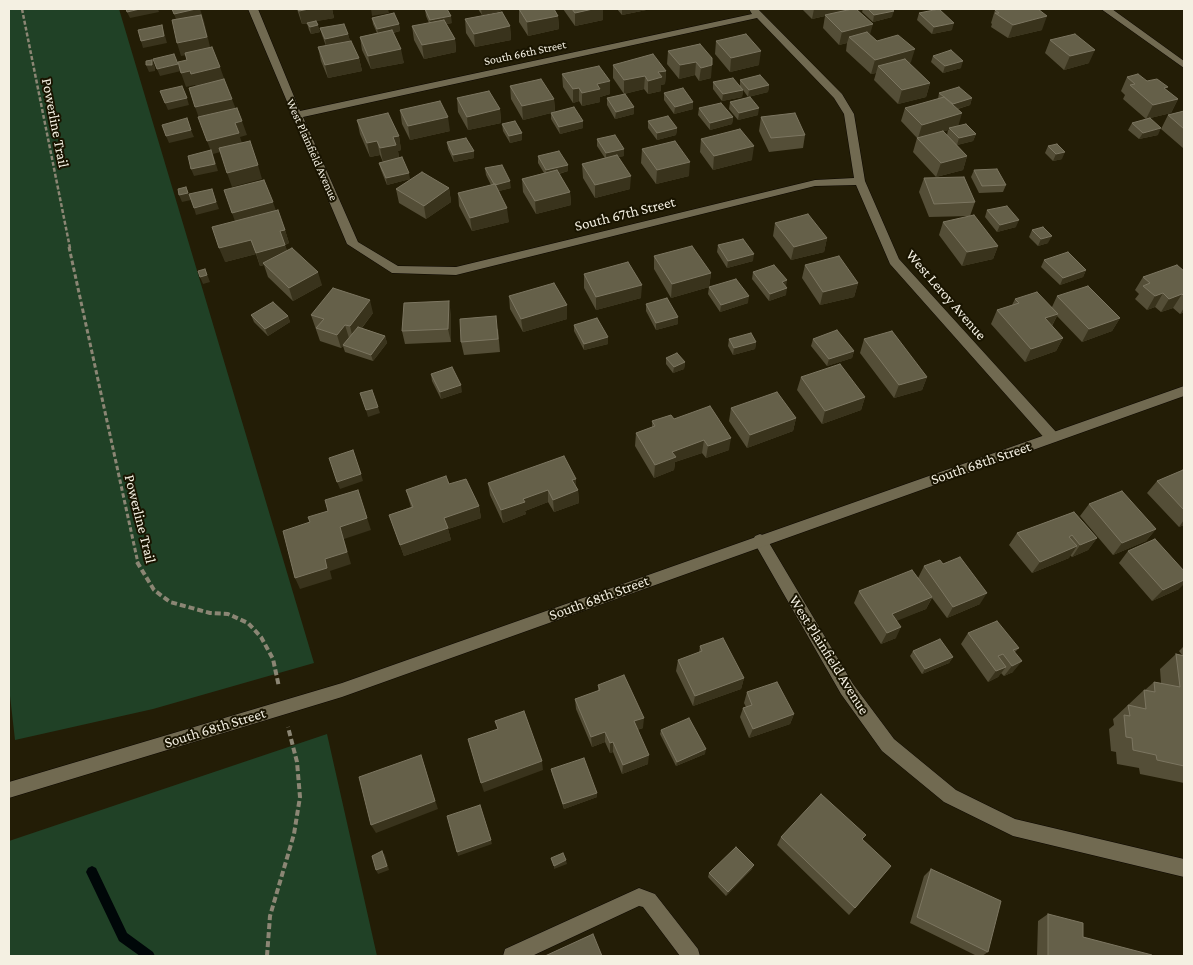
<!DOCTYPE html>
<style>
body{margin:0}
#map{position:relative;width:1193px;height:965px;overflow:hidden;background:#231d06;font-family:"Crimson Pro",serif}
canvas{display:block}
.frame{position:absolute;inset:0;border:10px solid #f4f0e2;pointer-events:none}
</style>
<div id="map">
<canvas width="1193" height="965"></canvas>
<div class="frame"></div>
</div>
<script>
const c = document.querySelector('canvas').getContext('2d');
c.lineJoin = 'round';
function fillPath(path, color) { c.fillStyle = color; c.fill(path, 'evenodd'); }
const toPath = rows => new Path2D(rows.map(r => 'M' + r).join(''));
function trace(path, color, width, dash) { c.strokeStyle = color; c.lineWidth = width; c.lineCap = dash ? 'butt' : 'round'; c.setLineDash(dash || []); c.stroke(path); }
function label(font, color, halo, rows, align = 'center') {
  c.font = font + ' "Crimson Pro",serif'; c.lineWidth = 4; c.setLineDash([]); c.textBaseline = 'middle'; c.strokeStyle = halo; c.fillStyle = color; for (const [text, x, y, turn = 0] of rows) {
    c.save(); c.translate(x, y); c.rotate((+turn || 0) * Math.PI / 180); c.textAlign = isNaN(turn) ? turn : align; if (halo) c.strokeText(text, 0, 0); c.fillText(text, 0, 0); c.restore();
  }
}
const green = toPath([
 [9,9,119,9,314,663,153,709,15,740,9,687],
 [327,734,377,956,9,956,9,841]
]);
const stream = toPath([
 [92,866,96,868,127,933,153,952,155,956,140,956,119,941,86,872,88,868,92,866]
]);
const pathFar2 = toPath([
 [22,9,70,248]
]);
const pathFar1 = toPath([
 [69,247,138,563]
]);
const path = toPath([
 [137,562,154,590,170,602,210,613,228,614,248,623,261,637,273,659,279,687],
 [267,956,270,916,294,834,300,797,297,762,288,727]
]);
const service = toPath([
 [639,888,655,894,698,949,700,956,680,956,643,907,639,906,532,956,503,956,505,949,639,888]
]);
const minor = toPath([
 [248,9,258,9,300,111,752,14,749,9,758,9,842,94,854,114,865,181,899,259,1057,433,1059,437,1057,441,1052,442,1047,441,890,264,856,185,815,186,456,275,392,273,347,244,248,9],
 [757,18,834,98,844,114,854,178,815,180,456,267,398,266,358,242,303,117,757,18],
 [760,534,765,536,853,684,894,739,956,790,1015,819,1184,859,1184,877,1013,836,944,802,882,751,841,694,755,544,753,540,755,536,760,534]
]);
const tertiary = toPath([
 [1101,9,1112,9,1184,61,1184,68,1101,9],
 [1184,386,1184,396,342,697,9,798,9,782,342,683,1184,386]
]);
const wall = toPath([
 [297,9,332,9,334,18,316,21,320,32,311,34,309,30,307,23,316,22,302,24],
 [425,9,452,23,446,24,455,39,456,52,424,59,414,40,412,26,429,23,426,16],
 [478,9,501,9,501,11,482,15],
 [519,9,558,16,559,29,528,36,519,22],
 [563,9,603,9,603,20,575,26],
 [617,9,651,9,622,15],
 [802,9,856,9,870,35,877,41,911,62,909,63,930,83,926,97,898,104,874,80,876,73,871,74,846,51,847,43,839,45,823,28,825,16,812,19],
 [863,9,891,9,892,17,873,22,862,12],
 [995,10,1042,30,1008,38,991,27,992,24,991,23],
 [919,13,952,30,932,34,917,20],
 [372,18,399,24,400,31,393,33,404,63,371,69,362,50,360,37,377,33,373,24],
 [465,19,510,26,511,40,475,47,466,33],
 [320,28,348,34,350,41,326,46,322,35],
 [1050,40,1089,63,1064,70,1045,53],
 [716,41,759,65,730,72,715,54],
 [700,44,711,78,699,81,695,75,679,79,667,64,668,51],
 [318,47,359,58,362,71,328,78,321,61],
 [933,56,961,68,943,73,931,62],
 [613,65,666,71,665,84,661,85,661,91,648,94,644,89,624,94,613,78],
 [562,74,610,94,600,97,600,102,582,106,579,101,573,103,563,87],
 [1127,77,1147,81,1166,90,1178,99,1171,113,1146,119,1123,99,1125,95,1121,91],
 [740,80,769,85,768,92,748,97,743,90,742,97,722,101,713,89,713,82,740,86],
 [510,86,554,99,555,112,583,121,583,128,560,134,551,119,551,113,523,120,511,99],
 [664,93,693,102,693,109,674,114,664,100],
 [939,93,972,98,970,105,958,109,958,126,976,134,973,141,957,145,967,156,963,170,936,177,913,152,917,138,901,121,905,108,938,99],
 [948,130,947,135,942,132],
 [457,98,500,109,501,123,468,130,458,112],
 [607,98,634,107,634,114,615,119,607,105],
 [730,102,758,115,738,120,729,109],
 [699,108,733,117,732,124,710,130,698,115],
 [400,110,450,131,410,140,402,124],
 [1184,111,1184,148,1183,148,1161,129,1168,115],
 [761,117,805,135,803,148,769,152,759,131],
 [357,120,399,136,401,150,398,151,399,158,410,179,387,185,381,170,379,163,383,162,380,155,370,157,360,134],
 [648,121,677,128,676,135,657,140,648,128],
 [1132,123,1158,135,1139,139,1128,130],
 [502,124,522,133,522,140,510,143,503,131],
 [597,139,624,149,624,156,618,157,630,189,595,198,583,178,582,164,605,158,597,146],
 [701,139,752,160,713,170,700,152],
 [447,142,474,158,454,162,448,149],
 [1048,146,1062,159,1053,161,1045,153],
 [642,149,689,176,656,184,641,163],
 [538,156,568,165,568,171,559,174,570,192,571,205,536,214,523,192,522,179,544,173,538,163],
 [485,168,511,188,499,191,509,222,472,231,459,206,458,193,491,185,486,175],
 [974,170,1006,185,1003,192,979,193,971,177],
 [924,178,975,202,970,216,929,217,919,192],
 [449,188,451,202,426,219,399,203,396,189],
 [987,210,1016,227,997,232,985,217],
 [276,211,285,230,289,243,285,245,287,251,322,285,293,301,268,277,264,265,260,266,256,254,225,262],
 [943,222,998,246,993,259,962,266,939,235],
 [775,223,827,238,824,252,791,260,773,236],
 [1032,230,1048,243,1038,246,1029,237],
 [718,245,753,261,727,268,717,252],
 [654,256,711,273,709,287,671,298,654,269],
 [1044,260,1086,270,1083,277,1060,285,1041,267],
 [805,265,858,283,854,297,820,305,802,278],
 [1184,271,1184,312,1180,314,1173,308,1161,312,1155,307,1147,310,1135,299,1139,294,1135,290,1143,277],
 [753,272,786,286,786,295,769,301,752,279],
 [584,274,641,298,596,310,584,288],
 [709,287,748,303,720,312,708,294],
 [509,296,567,305,567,319,523,332,510,309],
 [1057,296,1120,318,1112,331,1082,342,1057,316,1052,326,1063,338,1056,351,1025,362,991,324,997,310,1012,305,1015,299,1052,307],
 [646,304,678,317,678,324,656,330,646,311],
 [373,313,362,328,385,336,387,343,373,361,345,352,343,346,341,348,320,341,311,315],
 [451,314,451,342,405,344,402,331],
 [251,315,288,316,290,322,268,336,254,322],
 [574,325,608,344,584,350,574,331],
 [498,329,500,352,464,355,461,342],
 [729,339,756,342,755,349,733,355,728,346],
 [813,339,854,351,852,358,827,366,811,346],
 [864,339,927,377,922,390,894,398,860,353],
 [666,358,685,362,684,369,673,373,666,364],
 [431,374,462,392,441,399,432,381],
 [801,377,865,397,861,410,822,424,797,390],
 [731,408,796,418,793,431,747,448,729,421],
 [674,419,729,450,706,458,702,453,675,462,674,470,654,478,635,446,636,433,652,427,652,421],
 [1184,472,1184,525,1179,527,1147,493,1157,481],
 [488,483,576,487,578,490,579,503,554,512,548,502,525,511,526,514,503,523,490,495],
 [449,484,479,506,481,518,448,529,451,540,404,556,389,515,411,507,406,490],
 [1089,504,1156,529,1146,541,1113,555,1080,516],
 [1074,512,1097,538,1088,550,1072,557,1070,555,1069,558,1032,573,1009,545,1017,533],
 [1128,551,1179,589,1152,601,1119,563],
 [943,564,980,604,947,618,932,598,926,609,897,620,896,638,881,644,854,603,859,591,918,578,924,566],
 [968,633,1019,648,1015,652,1013,672,1004,676,1001,673,998,677,988,682,961,644],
 [700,646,744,678,741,689,693,706,676,671,678,660,699,653],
 [1184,646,1184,783,1140,774,1139,768,1117,764,1116,752,1111,751,1109,729,1114,725,1113,719,1144,690,1145,690,1154,682,1161,683,1160,669,1176,654,1182,655,1179,651],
 [913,651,953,657,949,663,922,674,910,656],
 [598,685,643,728,637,730,648,764,622,774,613,752,610,753,605,742,592,747,576,709,575,699,598,691],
 [747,692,794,714,790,724,749,738,740,717,743,708,746,707,744,703],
 [661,730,705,754,676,766,660,734],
 [551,769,597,797,564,809,552,774],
 [781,837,862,840,891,866,849,915,777,845],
 [752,869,726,896,708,877,709,873],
 [931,869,988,952,982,956,977,956,910,923,924,876],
 [1048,914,1083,937,1152,956,1037,956,1038,921]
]);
const shadedWall = toPath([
 [140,9,158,9,159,12,130,18,127,12],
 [196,9,200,9,204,21,211,51,181,56,177,43,179,27,174,14],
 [309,9,332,9,334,18,302,24,299,11],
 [371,9,388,9,389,13,372,16],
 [481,9,501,9,501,11,482,15],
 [593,9,603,9,603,20,575,26,575,13],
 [622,9,651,9,622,15],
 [814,9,854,9,812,19],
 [894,11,892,17,873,22,874,15],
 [451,16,452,23,431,27,430,20],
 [558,16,559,29,528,36,527,22],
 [1047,16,1042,30,1008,38,1013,25],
 [954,23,952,30,932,34,934,27],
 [399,24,400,31,379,36,377,29],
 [873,24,869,38,849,37,847,43,839,45,842,32],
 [162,25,167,43,143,48,141,41],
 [318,25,320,32,311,34,310,27],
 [510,26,511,40,475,47,474,34],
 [348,34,350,41,326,46,325,39],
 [455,39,456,52,424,59,422,45],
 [401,49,404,63,371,69,368,56],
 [915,49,911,62,883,71,878,66,876,73,871,74,875,60],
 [1095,50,1089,63,1064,70,1070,56],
 [761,51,759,65,730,72,731,58],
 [359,58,362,71,328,78,325,65],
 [152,60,155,67,155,71,149,72,146,65],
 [963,61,961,68,943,73,945,66],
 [696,62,695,75,679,79,680,65],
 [178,64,181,71,160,76,157,69],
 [712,65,711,78,699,81,701,68],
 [220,67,225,81,196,87,195,85,186,87,181,73],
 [666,71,665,84,661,85,661,91,648,94,648,81,658,72],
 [645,76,644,89,624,94,624,80],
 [610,81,610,94,600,97,600,102,582,106,582,93,597,84],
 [930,83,926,97,898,104,902,90],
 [769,85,768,92,748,97,749,90],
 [579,88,579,101,573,103,573,89],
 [743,90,742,97,722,101,723,94],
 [187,98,189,105,168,110,165,103],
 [972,98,970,105,950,111,953,104],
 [232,99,237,112,200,121,195,107],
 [554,99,555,112,523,120,522,106],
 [1178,99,1171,113,1146,119,1153,105],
 [693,102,693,109,674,114,675,107],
 [634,107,634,114,615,119,616,112],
 [759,108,758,115,738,120,739,113],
 [500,109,501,123,468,130,467,117],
 [962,113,958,127,949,128,949,130,918,138,922,125],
 [448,117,450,131,410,140,408,126],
 [733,117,732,124,710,130,710,123],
 [242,121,247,135,240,137,243,146,213,154,218,171,194,176,191,169,212,154,207,141,235,123],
 [583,121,583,128,560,134,559,127],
 [677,128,676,135,657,140,657,133],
 [1161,128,1158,135,1139,139,1143,133],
 [191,130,194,137,169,143,166,136],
 [522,133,522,140,510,143,509,136],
 [976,134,973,141,957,145,959,138],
 [399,136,401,150,398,151,399,158,383,162,380,148,393,137],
 [377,141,380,155,370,157,367,143],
 [754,146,752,160,713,170,714,156],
 [624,149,624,156,606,160,606,153],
 [474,151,474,158,454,162,453,155],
 [1065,152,1062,159,1053,161,1056,154],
 [967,156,963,170,936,177,941,163],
 [690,162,689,176,656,184,657,170],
 [258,165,262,179,232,187,227,173],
 [568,165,568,171,546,177,546,170],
 [409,173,410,179,387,185,386,178],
 [631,176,630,189,595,198,595,185],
 [510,181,511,188,495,192,494,185],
 [186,187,191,200,182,202,179,195],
 [449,188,451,202,426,219,424,206],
 [212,189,219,209,196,215,194,208],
 [570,192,571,205,536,214,535,201],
 [273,202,278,216,237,227,232,213],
 [507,208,509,222,472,231,470,218],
 [1019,220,1016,227,997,232,1000,225],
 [285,230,289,243,284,245,280,231],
 [1052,236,1048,243,1038,246,1041,239],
 [827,238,824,252,791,260,794,247],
 [251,240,256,254,225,262,219,248],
 [285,245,290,258,263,263,264,265,260,266,256,253],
 [998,246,993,259,962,266,967,252],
 [754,254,753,261,727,268,728,261],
 [205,269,210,282,203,284,200,277],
 [1086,270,1083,277,1060,285,1063,278],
 [318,272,322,285,293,301,289,288],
 [711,273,709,287,671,298,672,284],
 [787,280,786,287,782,282],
 [858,283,854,297,820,305,823,292],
 [642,285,641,298,596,310,596,297],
 [787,288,786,295,769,301,770,294],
 [1163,293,1155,307,1147,310,1155,296],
 [1182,294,1173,308,1161,312,1169,299],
 [749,296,748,303,720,312,721,305],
 [370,300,373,313,353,339,350,326],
 [449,301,451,314,451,342,448,329],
 [567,305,567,319,523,332,521,319],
 [1184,308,1184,312,1180,314],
 [1058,314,1051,327,1045,318],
 [288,316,290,322,268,336,265,329],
 [678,317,678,324,656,330,656,323],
 [1120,318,1112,331,1082,342,1089,329],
 [345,325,349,338,341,348,337,335],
 [385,336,387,343,373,361,371,355],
 [608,337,608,344,584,350,584,344],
 [1063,338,1056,351,1025,362,1031,349],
 [756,342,755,349,733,355,734,348],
 [854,351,852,358,827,366,829,359],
 [685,362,684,369,673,373,674,367],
 [927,377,922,390,894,398,899,385],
 [461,385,462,392,441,399,440,392],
 [865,397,861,410,822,424,825,411],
 [378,407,380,413,368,417,366,410],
 [796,418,793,431,747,448,750,435],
 [731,438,729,450,706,458,708,446],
 [704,440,702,453,675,462,674,470,654,478,655,465,672,452],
 [361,474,363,481,340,489,337,482],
 [576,479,576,491,572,480],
 [358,490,371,530,344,539,351,564,330,571,332,579,300,589,295,578,325,559],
 [548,490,548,502,525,511,526,514,503,523,501,510,523,499],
 [578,490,579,503,554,512,553,500],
 [479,506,481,518,448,529,451,540,404,556,400,545,444,518],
 [1184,520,1184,525,1179,527],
 [1156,529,1146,541,1113,555,1122,543],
 [1097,538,1088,550,1072,557,1080,545],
 [1077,546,1069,558,1032,573,1040,562],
 [1184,580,1184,584,1179,589,1152,601,1163,590],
 [987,593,980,604,947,618,953,607],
 [932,597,926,609,887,625,892,614],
 [901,627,896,638,881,644,887,633],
 [953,657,949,663,922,674,925,669],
 [1022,661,1013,672,1004,676,1012,666],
 [1006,667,998,677,988,682,996,671],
 [744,678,741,689,693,706,695,696],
 [794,714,790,724,749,738,753,729],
 [644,718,643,728,633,731,634,721],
 [605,732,605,742,592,747,591,737],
 [613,742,613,752,610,753,610,743],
 [706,749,705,754,676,766,677,762],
 [421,755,438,809,376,833,371,825],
 [649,755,648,764,622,774,623,765],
 [542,761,543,770,484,792,481,783],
 [597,793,597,797,564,809,563,804],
 [491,840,492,844,458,856,457,852],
 [382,851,385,855,389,870,378,874,376,870],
 [566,860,567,864,554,869,554,866],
 [754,865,752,869,726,896,728,892]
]);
const building = toPath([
 [126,9,140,9,127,12,126,9],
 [172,9,196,9,174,14,172,9],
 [298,9,309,9,299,11,298,9],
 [425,9,447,9,451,16,430,20,425,9],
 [519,9,554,9,558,16,527,22,519,9],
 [572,9,593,9,575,13,572,9],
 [852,9,856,9,873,24,842,32,825,15,852,9],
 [868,9,891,9,894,11,874,15,868,9],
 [939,9,954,23,934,27,919,13,939,9],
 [998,9,1038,9,1047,16,1013,25,995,13,999,13,995,10,998,9],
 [502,12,510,26,474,34,465,19,502,12],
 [394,13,399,24,377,29,372,18,394,13],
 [201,15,207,37,177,43,172,20,201,15],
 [444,20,455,39,422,45,412,26,444,20],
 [316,21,318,25,310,27,307,23,316,21],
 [344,24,348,34,325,39,320,28,344,24],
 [162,25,164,36,141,41,138,30,162,25],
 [392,30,401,49,368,56,360,37,392,30],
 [867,32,877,41,898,35,915,49,875,60,849,37,867,32],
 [746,34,761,51,731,58,716,41,746,34],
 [1075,34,1095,50,1070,56,1050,40,1075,34],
 [351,41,359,58,325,65,318,47,351,41],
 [700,44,712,58,712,65,701,68,696,62,680,65,668,51,700,44],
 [212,47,220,67,191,74,190,71,181,73,178,62,187,60,185,53,212,47],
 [951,50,963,61,945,66,933,56,951,50],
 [174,54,178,64,157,69,153,59,174,54],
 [653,54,666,71,658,72,662,77,648,81,645,76,624,80,613,65,653,54],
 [905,59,930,83,902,90,878,66,905,59],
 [152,60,152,65,146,65,146,61,152,60],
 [599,66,610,81,597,84,600,89,582,93,579,88,573,89,562,74,599,66],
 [1138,74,1147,81,1157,79,1168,87,1164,88,1178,99,1153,105,1130,85,1135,84,1127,77,1138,74],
 [760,75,769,85,749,90,740,80,760,75],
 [733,78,743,90,723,94,713,82,733,78],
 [224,79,232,99,195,107,189,88,224,79],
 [541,79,554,99,522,106,510,86,541,79],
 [182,86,187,98,165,103,160,91,182,86],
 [959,87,972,98,953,104,939,93,959,87],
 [683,88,693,102,675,107,664,93,683,88],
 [489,91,500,109,467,117,457,98,489,91],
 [625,94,634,107,616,112,607,98,625,94],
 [750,97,759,108,739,113,730,102,750,97],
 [944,97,962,113,922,125,905,108,944,97],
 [440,101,448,117,408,126,400,110,440,101],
 [721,103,733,117,710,123,699,108,721,103],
 [574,107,583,121,559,127,551,113,574,107],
 [237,108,242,121,235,123,239,133,207,141,198,117,237,108],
 [1184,111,1184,129,1168,115,1184,111],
 [388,113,399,136,393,137,396,145,380,148,377,141,367,143,357,120,388,113],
 [795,113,805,135,771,138,761,117,795,113],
 [668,116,677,128,657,133,648,121,668,116],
 [187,118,191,130,166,136,162,125,187,118],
 [1150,118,1161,128,1143,133,1132,123,1150,118],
 [515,121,522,133,509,136,502,124,515,121],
 [966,124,976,134,959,138,949,128,966,124],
 [740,129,754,146,714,156,701,139,740,129],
 [943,131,967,156,941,163,917,138,943,131],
 [615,135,624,149,606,153,597,139,615,135],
 [466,138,474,151,453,155,447,142,466,138],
 [250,141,258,165,227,173,219,148,250,141],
 [675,141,690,162,657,170,642,149,675,141],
 [1057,144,1065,152,1056,154,1048,146,1057,144],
 [211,150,215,164,191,169,188,156,211,150],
 [559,151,568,165,546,170,538,156,559,151],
 [617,155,631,176,595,185,582,164,617,155],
 [402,157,409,173,386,178,379,163,402,157],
 [502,165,510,181,495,185,495,184,494,184,485,168,502,165],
 [997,169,1006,185,982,186,974,170,997,169],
 [557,170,570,192,535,201,522,179,557,170],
 [422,172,449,188,424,206,396,189,422,172],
 [964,177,975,202,934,204,924,178,964,177],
 [264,180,273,202,232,213,224,190,264,180],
 [495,184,507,208,470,218,458,193,495,184],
 [186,187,188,193,179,195,178,189,186,187],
 [212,189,216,202,194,208,189,194,212,189],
 [1007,206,1019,220,1000,225,987,210,1007,206],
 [278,210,285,230,280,231,285,245,256,253,251,240,219,248,212,227,278,210],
 [808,214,827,238,794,247,775,223,808,214],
 [974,215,998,246,967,252,943,222,974,215],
 [1043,227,1052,236,1041,239,1032,230,1043,227],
 [743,239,754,254,728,261,718,245,743,239],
 [692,246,711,273,672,284,654,256,692,246],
 [292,248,318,272,289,288,263,263,292,248],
 [1068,252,1086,270,1063,278,1044,260,1068,252],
 [839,256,858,283,823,292,805,265,839,256],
 [628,262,642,285,596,297,584,274,628,262],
 [774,265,787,280,782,282,787,288,770,294,753,272,774,265],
 [1177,265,1184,271,1184,296,1182,294,1169,299,1163,293,1155,296,1143,286,1150,283,1143,277,1177,265],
 [205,269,207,275,200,277,198,271,205,269],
 [736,279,749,296,721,305,709,287,736,279],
 [554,283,567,305,521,319,509,296,554,283],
 [1088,286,1120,318,1089,329,1057,296,1088,286],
 [333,288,370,300,350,326,345,325,337,335,316,328,324,319,311,315,333,288],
 [1037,292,1058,314,1045,318,1063,338,1031,349,997,310,1019,303,1015,299,1037,292],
 [667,298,678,317,656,323,646,304,667,298],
 [449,301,448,329,402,331,404,303,449,301],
 [273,302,288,316,265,329,251,315,273,302],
 [496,316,498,339,461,342,460,319,496,316],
 [597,318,608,337,584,344,574,325,597,318],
 [358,327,385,336,371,355,343,345,358,327],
 [837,330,854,351,829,359,813,339,837,330],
 [892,331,927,377,899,385,864,339,892,331],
 [751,333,756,342,734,348,729,339,751,333],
 [677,353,685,362,674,367,666,358,677,353],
 [840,364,865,397,825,411,801,377,840,364],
 [452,367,461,385,440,392,431,374,452,367],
 [372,390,378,407,366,410,360,393,372,390],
 [777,392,796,418,750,435,731,408,777,392],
 [710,406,731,438,708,446,704,440,672,452,676,457,655,465,636,433,655,426,652,421,671,415,674,419,710,406],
 [353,450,361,474,337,482,329,458,353,450],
 [564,456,576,479,572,480,578,490,553,500,548,490,523,499,525,502,501,510,488,483,564,456],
 [1183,470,1184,472,1184,510,1157,481,1183,470],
 [446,476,449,484,466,479,479,506,444,518,448,528,400,545,389,515,413,507,406,490,446,476],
 [358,490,367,518,340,527,347,552,325,559,327,568,295,578,283,531,310,522,308,517,328,511,325,500,358,490],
 [1122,491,1156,529,1122,543,1089,504,1122,491],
 [1074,512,1097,538,1080,545,1072,535,1069,537,1077,546,1040,562,1017,533,1074,512],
 [1155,539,1184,571,1184,580,1163,590,1128,551,1155,539],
 [960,557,987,593,953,607,924,566,940,560,943,564,960,557],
 [912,570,932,597,892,614,901,627,887,633,859,591,912,570],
 [997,621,1019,648,1013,650,1022,661,1012,666,1003,654,998,656,1006,667,996,671,968,633,997,621],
 [723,638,744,678,695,696,678,660,702,651,700,646,723,638],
 [940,639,953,657,925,669,913,651,940,639],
 [1176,654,1184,656,1184,766,1157,760,1156,755,1133,750,1132,738,1126,737,1124,715,1130,716,1128,705,1146,709,1144,690,1155,692,1154,682,1180,687,1176,654],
 [624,675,644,718,634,721,649,755,623,765,613,742,610,743,605,732,591,737,575,699,600,690,598,685,624,675],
 [777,682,794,714,753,729,743,708,752,705,747,692,777,682],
 [524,711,542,761,481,783,468,739,498,729,495,721,524,711],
 [689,718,706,749,677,762,661,730,689,718],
 [421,755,435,801,371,825,359,777,421,755],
 [584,758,597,793,563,804,551,769,584,758],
 [821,794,866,835,862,839,891,866,855,908,781,837,821,794],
 [480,805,491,840,457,852,447,816,480,805],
 [736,847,754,865,728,892,709,873,736,847],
 [382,851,387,866,376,870,372,856,382,851],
 [563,853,566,860,554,866,551,858,563,853],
 [931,869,1001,901,988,952,917,917,931,869],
 [1048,914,1083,923,1083,937,1152,955,1152,956,1048,956,1048,914],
 [593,934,602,956,545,956,593,934]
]);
const farStreetnames = [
 ["South 66th Street",525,53,-12],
 ["West Plainfield Avenue",312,150,66]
];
const streetNames = [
 ["Powerline Trail",55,123,79],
 ["South 67th Street",625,214,-14],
 ["West Leroy Avenue",946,295,49],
 ["South 68th Street",981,463,-19],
 ["Powerline Trail",140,519,76],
 ["South 68th Street",599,598,-20],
 ["West Plainfield Avenue",829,655,58],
 ["South 68th Street",215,728,-17]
];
fillPath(green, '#204126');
fillPath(stream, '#000708');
trace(service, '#0c0700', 1);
trace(minor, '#0c0700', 1);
trace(tertiary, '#0c0700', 1);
trace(pathFar2, '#8b8674', 2.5, [4, 2]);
trace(pathFar1, '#8b8674', 3, [4.5, 2.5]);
trace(path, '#8b8674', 4, [6, 3]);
fillPath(service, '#716a51');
fillPath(minor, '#716a51');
fillPath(tertiary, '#716a51');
fillPath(wall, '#544e37');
fillPath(shadedWall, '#39331c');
fillPath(building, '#656049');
trace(building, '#7c7661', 1);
label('12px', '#f4f0e2', '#191400', farStreetnames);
label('15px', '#f4f0e2', '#191400', streetNames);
</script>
